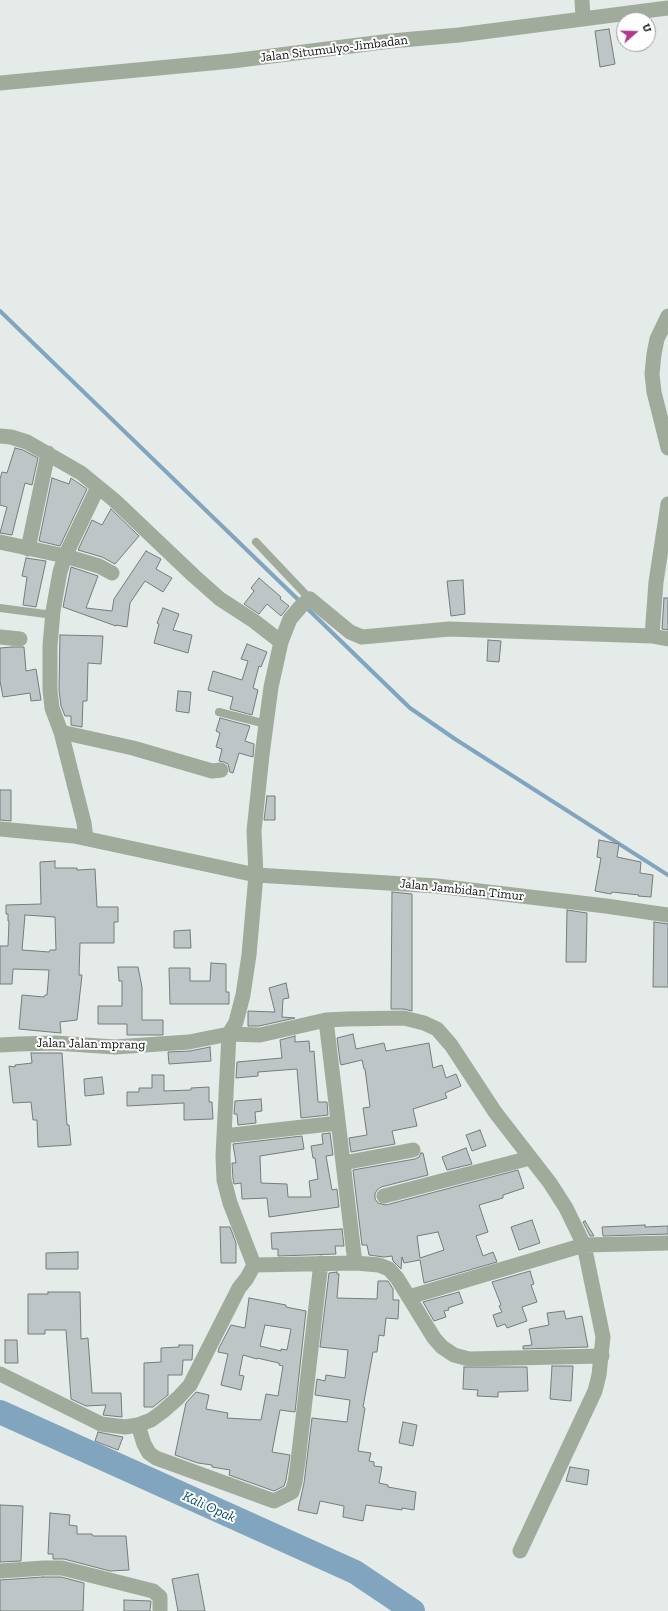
<!DOCTYPE html>
<style>
body{margin:0}
#map{position:relative;width:668px;height:1611px;overflow:hidden;background:#e4ebe8;font-family:"Zilla Slab",serif}
canvas{display:block}
.north{position:absolute;left:616px;top:12px;width:40px;height:40px;box-sizing:border-box;background:#fff;border:1px solid #9e9f9f;border-radius:50%;rotate:70deg;font-size:11px;font-weight:700;line-height:16px;text-align:center;color:#0d100f}
.north::after{content:'';display:block;margin:auto;width:14px;height:18px;background:#b0388d;clip-path:polygon(50% 0,100% 100%,50% 72%,0 100%)}
</style>
<div id="map">
<canvas width="668" height="1611"></canvas>
<div class="north">U</div>
</div>
<script>
const c = document.querySelector('canvas').getContext('2d');
c.lineJoin = 'round';
const toPath = rows => new Path2D(rows.map(r => 'M' + r).join(''));
function trace(path, color, width, dash) { c.strokeStyle = color; c.lineWidth = width; c.lineCap = dash ? 'butt' : 'round'; c.setLineDash(dash || []); c.stroke(path); }
function fillPath(path, color) { c.fillStyle = color; c.fill(path, 'evenodd'); }
function label(font, color, halo, rows, align = 'center') {
  c.font = font + ' "Zilla Slab",serif'; c.lineWidth = 4; c.setLineDash([]); c.textBaseline = 'middle'; c.strokeStyle = halo; c.fillStyle = color; for (const [text, x, y, turn = 0] of rows) {
    c.save(); c.translate(x, y); c.rotate((+turn || 0) * Math.PI / 180); c.textAlign = isNaN(turn) ? turn : align; if (halo) c.strokeText(text, 0, 0); c.fillText(text, 0, 0); c.restore();
  }
}
const stream = toPath([
 [0,311,410,708,455,739,668,875]
]);
const river = toPath([
 [0,1412,355,1572,413,1611]
]);
const building = toPath([
 [609,29,615,64,600,67,595,31,609,29],
 [15,448,23,450,38,458,32,485,25,483,12,535,0,533,7,507,0,505,0,479,2,472,7,473,15,448],
 [52,478,69,484,71,478,87,489,60,546,39,541,52,478],
 [111,509,139,536,115,564,102,557,78,550,92,520,102,525,111,509],
 [146,551,161,559,156,569,172,578,163,592,145,581,130,603,127,627,116,625,116,626,63,607,71,567,98,576,86,608,112,611,114,599,146,551],
 [26,558,46,561,36,607,23,605,27,577,22,576,26,558],
 [259,578,281,597,280,599,289,606,281,616,267,604,259,614,244,604,254,591,251,588,259,578],
 [463,580,465,614,451,616,447,581,463,580],
 [664,598,668,598,668,630,662,629,664,598],
 [163,608,179,614,173,630,192,635,188,653,154,643,159,624,157,623,163,608],
 [60,635,103,636,101,664,88,663,87,701,83,701,82,727,71,725,71,716,65,716,61,706,59,690,60,635],
 [488,640,501,641,499,662,487,661,488,640],
 [247,644,267,652,261,667,259,666,253,688,258,690,252,715,230,709,233,697,208,690,213,671,242,680,248,661,241,659,247,644],
 [12,647,24,647,26,671,36,669,41,700,31,701,30,693,3,697,0,681,0,648,12,647],
 [178,691,191,692,189,713,176,711,178,691],
 [220,718,250,726,245,741,254,744,253,757,239,753,233,773,230,772,228,764,224,762,219,761,222,749,216,747,220,733,216,731,220,718],
 [0,790,11,790,11,821,0,820,0,790],
 [267,796,275,796,275,820,264,820,267,796],
 [599,840,619,844,617,857,641,862,640,873,653,875,651,897,638,896,639,895,612,892,611,894,595,891,601,858,597,857,599,840],
 [55,861,55,868,77,868,77,870,95,869,97,907,118,907,118,922,114,922,114,943,80,943,79,975,82,975,77,1020,60,1022,61,1033,19,1029,22,995,44,997,45,995,47,995,49,970,13,969,12,984,0,984,0,946,8,946,9,921,8,921,8,914,6,914,6,905,41,904,40,862,55,861],
 [25,915,55,917,56,950,50,950,49,952,22,950,25,915],
 [392,892,412,894,412,1011,404,1009,391,1009,392,892],
 [567,910,587,913,586,962,566,962,567,910],
 [654,922,668,924,668,987,653,987,654,922],
 [190,930,191,948,174,948,174,931,190,930],
 [211,963,226,964,226,992,229,992,229,1004,170,1004,169,968,190,968,190,981,210,981,211,963],
 [118,967,138,967,142,987,142,1020,163,1020,163,1035,127,1035,127,1024,98,1024,98,1006,122,1006,122,981,119,981,118,967],
 [286,983,289,998,283,999,282,1017,295,1018,259,1026,248,1026,248,1011,275,1012,269,988,286,983],
 [353,1034,356,1049,384,1043,386,1051,429,1043,433,1068,442,1065,446,1078,456,1074,461,1086,445,1093,447,1098,413,1109,417,1126,392,1131,395,1144,351,1152,349,1138,367,1135,363,1108,370,1107,365,1069,364,1069,362,1060,341,1065,340,1061,337,1038,353,1034],
 [295,1036,295,1042,309,1041,310,1052,314,1051,318,1102,327,1102,328,1115,301,1118,297,1069,258,1072,258,1076,236,1078,237,1062,282,1058,280,1040,295,1036],
 [210,1047,211,1061,169,1064,168,1052,190,1051,210,1047],
 [31,1053,62,1053,67,1125,69,1125,71,1145,38,1147,37,1120,33,1120,31,1102,13,1103,9,1066,15,1067,15,1065,32,1063,31,1053],
 [152,1075,164,1075,164,1091,191,1090,191,1088,209,1087,209,1102,212,1102,213,1119,184,1120,184,1103,127,1106,127,1092,139,1092,139,1088,152,1088,152,1075],
 [102,1077,104,1094,85,1096,84,1079,102,1077],
 [261,1099,262,1111,255,1112,256,1123,238,1125,237,1114,234,1114,235,1101,261,1099],
 [480,1130,486,1146,472,1151,466,1135,480,1130],
 [330,1133,333,1155,326,1156,332,1190,337,1189,339,1207,269,1217,267,1198,242,1199,241,1183,234,1184,233,1179,232,1163,236,1163,233,1144,302,1136,304,1149,260,1156,261,1183,287,1184,288,1197,311,1197,309,1181,318,1179,315,1158,313,1158,311,1146,323,1144,322,1134,330,1133],
 [466,1148,472,1164,447,1170,442,1157,466,1148],
 [421,1153,423,1153,428,1175,381,1187,377,1190,375,1194,375,1199,378,1203,386,1205,518,1170,524,1188,503,1195,503,1198,479,1205,488,1232,476,1236,483,1256,493,1252,497,1262,424,1283,420,1260,404,1263,402,1257,401,1269,393,1261,392,1256,384,1257,369,1255,367,1245,362,1245,353,1170,415,1159,419,1157,421,1153],
 [438,1232,444,1250,420,1258,417,1236,438,1232],
 [532,1220,540,1243,519,1250,511,1227,532,1220],
 [585,1221,594,1236,590,1236,583,1222,585,1221],
 [645,1225,645,1227,668,1226,668,1234,603,1236,602,1227,645,1225],
 [220,1227,230,1227,236,1243,236,1263,221,1263,220,1227],
 [342,1229,344,1246,335,1246,336,1254,278,1256,278,1249,272,1249,271,1233,342,1229],
 [78,1252,78,1269,46,1269,46,1253,78,1252],
 [530,1271,534,1284,531,1285,537,1302,522,1307,527,1321,507,1328,505,1324,497,1327,493,1315,502,1312,499,1306,501,1305,492,1282,530,1271],
 [337,1272,337,1274,339,1274,337,1298,377,1299,378,1281,388,1281,393,1289,393,1300,399,1300,398,1319,386,1318,384,1336,379,1335,377,1352,373,1352,363,1407,365,1408,358,1451,371,1453,369,1461,374,1462,374,1466,382,1467,379,1483,388,1485,388,1487,416,1492,414,1510,402,1508,402,1510,366,1505,363,1521,343,1517,344,1506,320,1501,317,1514,298,1510,304,1483,312,1418,347,1422,350,1400,315,1395,317,1379,325,1381,326,1375,345,1378,348,1350,320,1347,329,1273,337,1272],
 [48,1292,80,1292,81,1339,88,1338,92,1393,121,1393,122,1417,103,1415,106,1405,86,1406,71,1399,66,1330,45,1330,45,1334,28,1334,28,1294,48,1294,48,1292],
 [459,1292,463,1303,448,1308,449,1310,444,1311,446,1317,434,1321,423,1302,459,1292],
 [249,1298,286,1305,286,1307,306,1311,295,1412,280,1410,272,1452,290,1455,286,1480,284,1486,274,1491,229,1475,230,1470,212,1467,212,1465,198,1463,175,1455,186,1403,196,1392,209,1395,206,1409,228,1413,227,1418,261,1420,266,1394,278,1396,283,1366,279,1365,279,1363,257,1358,257,1359,243,1355,239,1375,244,1376,241,1390,221,1385,228,1354,218,1352,219,1348,231,1325,245,1328,249,1298],
 [265,1325,291,1329,287,1350,281,1349,281,1351,260,1346,265,1325],
 [564,1311,566,1319,582,1316,588,1347,523,1349,523,1346,532,1345,529,1329,549,1325,547,1313,564,1311],
 [5,1340,17,1340,18,1363,5,1363,5,1340],
 [179,1345,193,1345,192,1360,183,1360,182,1375,168,1375,168,1395,153,1407,144,1407,144,1363,161,1362,161,1348,179,1347,179,1345],
 [552,1366,573,1366,571,1401,550,1399,552,1366],
 [464,1367,527,1367,528,1391,498,1392,498,1397,477,1396,478,1390,463,1389,464,1367],
 [403,1422,417,1425,413,1446,399,1443,403,1422],
 [98,1432,123,1437,118,1450,95,1441,98,1432],
 [570,1467,589,1470,587,1485,566,1481,570,1467],
 [0,1505,23,1506,21,1561,0,1562,0,1505],
 [50,1513,70,1515,69,1525,77,1526,77,1534,92,1534,93,1536,126,1536,129,1570,110,1571,64,1559,53,1559,53,1554,48,1554,50,1513],
 [198,1574,205,1611,178,1611,172,1579,198,1574],
 [43,1577,61,1577,84,1583,83,1611,0,1611,0,1580,43,1577],
 [124,1600,151,1601,150,1611,124,1611,124,1600]
]);
const service = toPath([
 [256,542,310,599],
 [0,608,53,615],
 [219,712,266,724]
]);
const minor = toPath([
 [582,0,583,18],
 [0,83,232,61,391,41,459,35,668,8],
 [668,316,657,339,654,354,652,374,654,392,668,448],
 [0,436,11,437,27,442,81,473,114,500,194,576,220,599,254,621,281,642],
 [98,487,65,556,99,566,112,573],
 [0,542,65,556,60,572,53,611,50,646,50,690,52,708,61,732,133,748,212,771,221,770],
 [28,549,48,453],
 [652,636,656,582,668,504],
 [0,637,20,639],
 [61,732,84,823,86,838],
 [0,829,74,836,256,875,254,831,262,755,271,687,281,642,290,619,302,605,310,599,350,632,362,637,449,629,652,636,668,639],
 [326,1020,355,1263],
 [0,1045,19,1044,55,1043,115,1047,189,1042,229,1034,260,1035,326,1020,346,1019,404,1018,424,1023,437,1029,451,1045,495,1112,550,1183,566,1208,584,1245,668,1243],
 [224,1136,338,1123],
 [343,1163,413,1150],
 [384,1196,530,1158],
 [254,1265,355,1263,379,1265,389,1269,397,1278,434,1338,442,1347,454,1355,469,1359,602,1356],
 [409,1297,584,1245,603,1337,599,1375,595,1391,520,1551],
 [0,1374,101,1424,125,1427,138,1425,151,1420,162,1412,178,1398,190,1385,239,1288,247,1278,254,1265,230,1203,224,1180,223,1156,229,1034,236,1022,243,995,249,955,256,875,437,886,606,906,668,915],
 [138,1425,144,1444,149,1453,156,1458,274,1501,292,1492,295,1482,298,1461,321,1263],
 [0,1571,44,1568,62,1568,153,1591,160,1597,160,1611]
]);
const streetNames = [
 ["Jalan Situmulyo-Jimbadan",334,49,-7],
 ["Jalan Jambidan Timur",462,890,6],
 ["Jalan Jalan mprang",91,1044,1]
];
const waterNames = [
 ["Kali Opak",209,1507,24]
];
trace(stream, '#81a5bf', 4);
trace(river, '#81a5bf', 24);
fillPath(building, '#bec5c6');
trace(building, '#767c7d', 1);
trace(service, '#a1ab9c', 8);
trace(minor, '#a1ab9c', 15);
label('13px', '#0d100f', '#fff', streetNames);
label('italic 14px', '#01486b', '#fff', waterNames);
</script>
